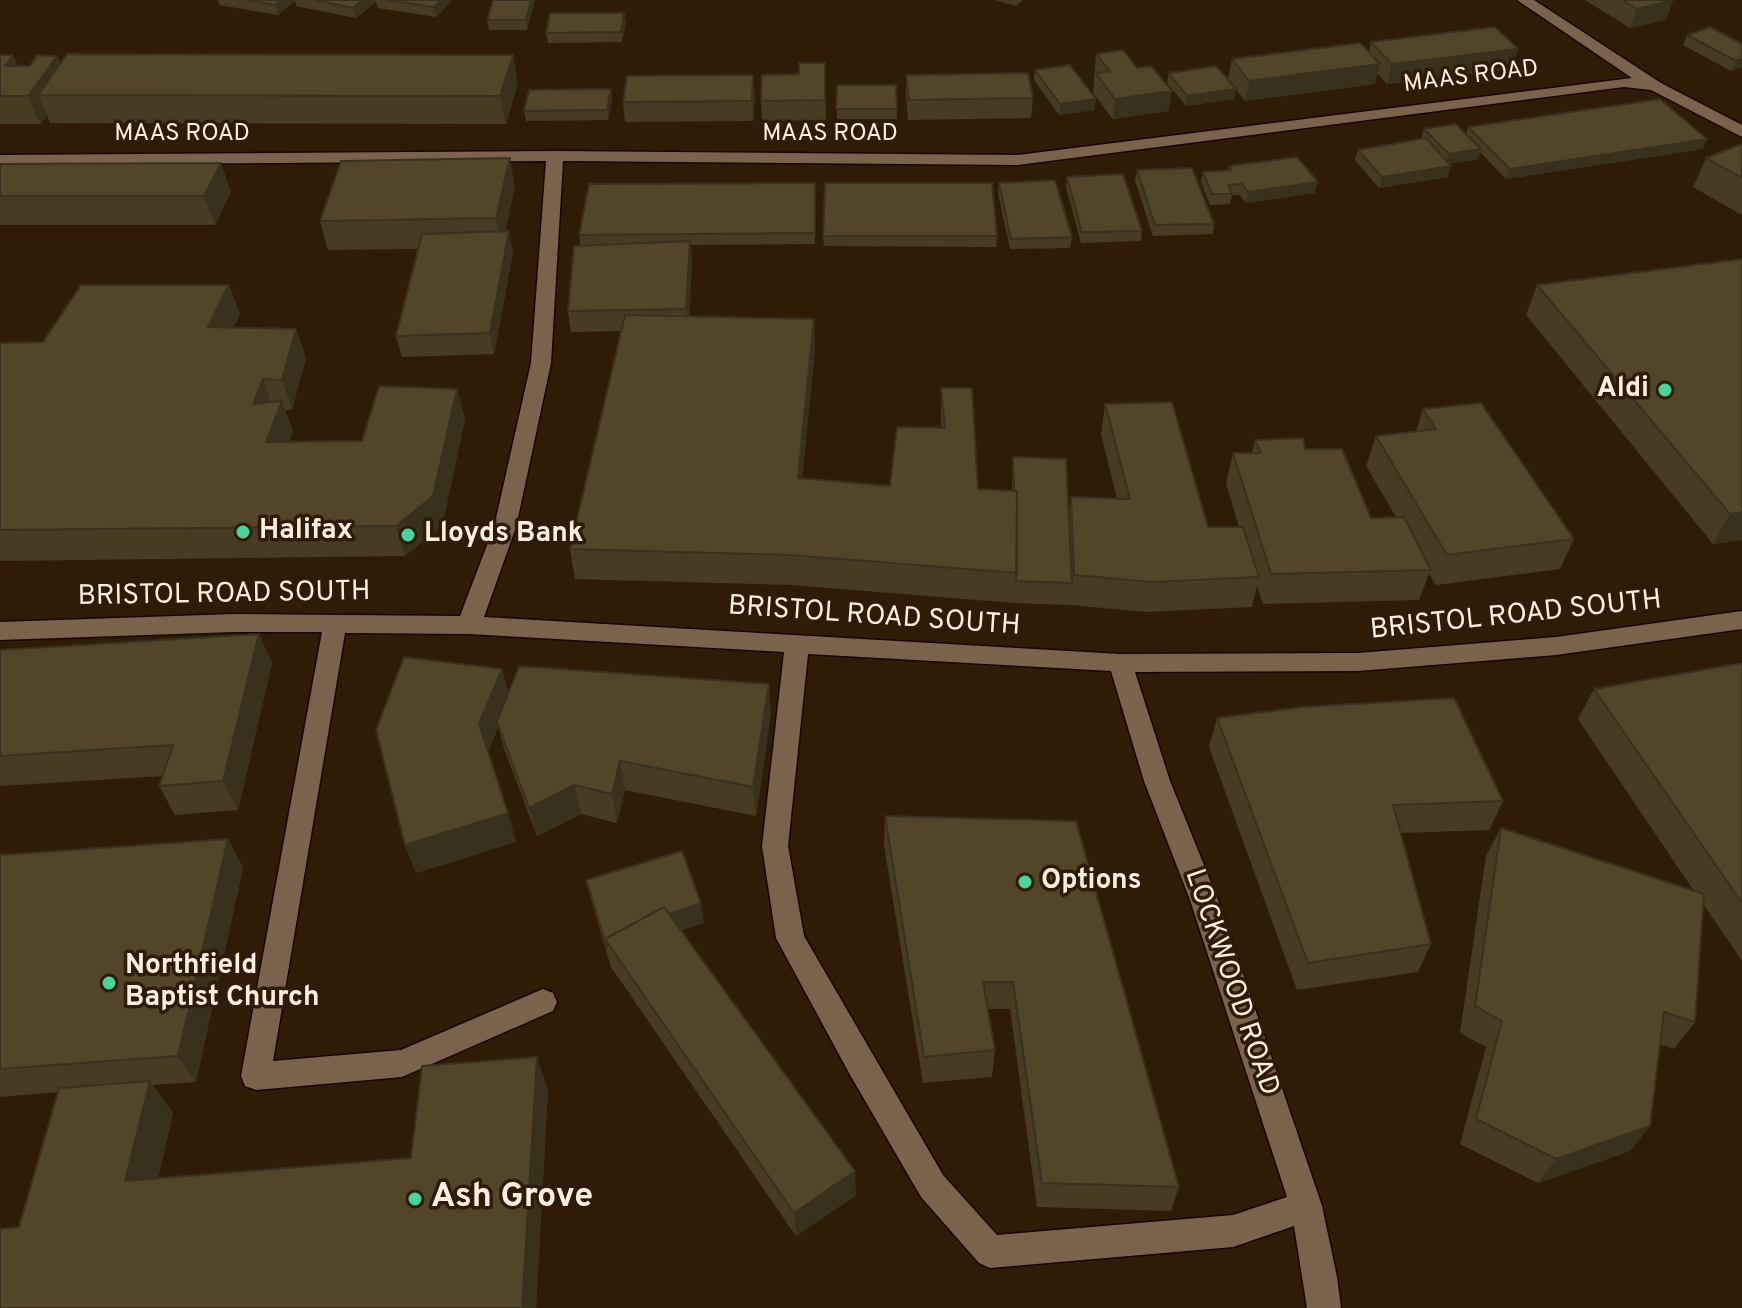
<!DOCTYPE html>
<style>
body{margin:0}
canvas{display:block;background:#2f1c07}
</style>
<canvas width="1742" height="1308"></canvas>
<script>
const c = document.querySelector('canvas').getContext('2d');
c.lineJoin = 'round';
const toPath = rows => new Path2D(rows.map(r => 'M' + r).join(''));
function trace(path, color, width, dash) { c.strokeStyle = color; c.lineWidth = width; c.lineCap = dash ? 'butt' : 'round'; c.setLineDash(dash || []); c.stroke(path); }
function fillPath(path, color) { c.fillStyle = color; c.fill(path, 'evenodd'); }
function label(font, color, halo, rows, align = 'center') {
  c.font = font + ' Overpass,sans-serif'; c.lineWidth = 7; c.setLineDash([]); c.textBaseline = 'middle'; c.strokeStyle = halo; c.fillStyle = color; for (const [text, x, y, turn = 0] of rows) {
    c.save(); c.translate(x, y); c.rotate((+turn || 0) * Math.PI / 180); c.textAlign = isNaN(turn) ? turn : align; if (halo) c.strokeText(text, 0, 0); c.fillText(text, 0, 0); c.restore();
  }
}
const minor = toPath([
 [1517,0,1534,0,1661,83,1742,125,1742,137,1651,90,1624,87,1018,165,563,161,551,363,516,527,484,617,1120,654,1358,653,1556,637,1742,611,1742,629,1556,655,1358,671,1135,672,1170,781,1218,900,1322,1206,1337,1277,1341,1308,1307,1308,1294,1226,1233,1247,990,1268,979,1263,921,1197,849,1073,776,938,762,846,784,652,469,634,345,633,273,1061,401,1050,543,989,553,993,557,1002,553,1011,402,1077,256,1090,245,1086,241,1076,322,632,234,632,0,640,0,622,234,614,460,616,494,527,531,363,546,161,0,165,0,155,555,151,1018,155,1632,78,1517,0],
 [808,654,1111,671,1144,781,1190,900,1287,1197,1233,1215,997,1235,943,1175,804,936,788,846,808,654]
]);
const wall = toPath([
 [218,0,452,0,452,1,436,17,378,8,376,2,356,18,296,6,295,1,278,15,219,5],
 [535,0,527,30,489,30,487,20],
 [995,0,1023,0,1016,6],
 [1585,0,1673,0,1666,20,1630,28],
 [624,13,626,23,622,42,548,43,546,33],
 [1687,35,1742,44,1742,67,1731,71,1683,45],
 [1371,42,1518,49,1511,69,1387,84,1377,73,1375,84,1245,101,1228,79,1232,59,1369,52],
 [1096,54,1137,68,1169,111,1113,119,1093,93],
 [0,55,13,55,18,66,30,66,57,56,61,64,518,83,506,124,50,123,47,115,40,124,0,124],
 [825,63,826,120,762,121,761,101],
 [1035,70,1096,99,1094,110,1059,115,1034,80],
 [1169,73,1236,89,1234,99,1186,106,1167,83],
 [906,75,1033,98,1031,118,908,120,906,94],
 [837,85,896,85,897,119,837,119],
 [611,89,612,99,608,120,526,121,524,111],
 [755,95,753,121,625,122,623,102],
 [1468,127,1703,149,1506,179,1480,152,1478,159,1449,164,1448,177,1379,188,1355,160,1358,150,1421,139,1424,129,1466,134],
 [1742,144,1742,215,1693,187,1706,158],
 [0,164,231,192,215,225,0,225],
 [1229,166,1315,193,1246,203,1240,195,1232,195,1230,204,1210,205,1201,182,1203,172,1228,170],
 [1137,170,1214,224,1213,234,1153,236,1135,181],
 [1067,177,1142,231,1141,241,1081,243,1066,187],
 [815,183,815,244,691,245,692,262,689,317,814,319,815,349,802,479,890,486,941,428,941,388,978,489,1012,491,1013,457,1069,512,1071,497,1117,499,1101,434,1105,404,1208,527,1239,527,1226,483,1233,453,1252,453,1255,440,1305,449,1371,518,1396,517,1366,466,1376,436,1416,431,1423,409,1574,539,1560,569,1436,585,1429,574,1419,600,1263,604,1257,586,1252,607,1146,612,1070,605,1014,603,792,585,575,579,570,549,621,331,571,332,568,311,581,246,579,235],
 [999,183,1072,237,1070,248,1010,249,998,193],
 [515,187,505,232,513,252,494,354,402,357,396,336,418,249,328,250,320,221],
 [823,236,997,236,996,247,824,246],
 [1742,259,1742,540,1713,544,1526,315,1537,285],
 [240,314,233,327,296,329,306,358,292,410,285,410,293,431,289,442,362,441,457,389,465,419,442,526,405,556,0,561,0,343,43,342],
 [259,634,272,663,238,810,175,815,159,786,163,776,0,786,0,650],
 [1742,663,1742,961,1703,904,1695,1022,1674,1049,1660,1044,1650,1126,1630,1151,1538,1183,1460,1144,1486,1047,1460,1033,1486,856,1501,828,1694,891,1578,719,1594,689],
 [502,669,508,693,771,713,756,816,625,790,617,823,581,814,537,836,505,751,498,727,488,752,516,842,416,873,405,845],
 [1217,718,1503,801,1489,830,1401,833,1431,944,1418,972,1297,990,1209,747],
 [885,816,1179,1187,1171,1211,1037,1207,1010,1009,988,1009,995,1050,992,1077,923,1083,884,845],
 [228,839,243,868,196,1082,152,1085,173,1113,158,1178,411,1158,548,1089,536,1308,19,1227,58,1092,0,1097,0,855],
 [586,880,704,923,681,930,856,1195,796,1236,611,967,591,900]
]);
const shadedWall = toPath([
 [281,0,295,1,278,15,275,5],
 [363,0,376,0,376,2,356,18,353,8],
 [441,0,452,0,452,1,436,17,434,7],
 [531,0,535,0,527,30,526,20],
 [1673,0,1666,20,1630,28,1637,9],
 [624,13,626,23,622,42,621,32],
 [1518,49,1511,69,1387,84,1392,64],
 [13,55,25,83,5,66],
 [513,55,518,83,506,124,500,96],
 [57,56,69,83,38,95,47,115,40,124,28,96],
 [1742,58,1742,67,1731,71,1736,61],
 [1380,64,1375,84,1245,101,1249,81],
 [753,75,755,95,753,121,752,101],
 [611,89,612,99,608,120,607,110],
 [1236,89,1234,99,1186,106,1187,96],
 [1172,91,1169,111,1113,119,1115,99],
 [1096,99,1094,110,1059,115,1060,104],
 [1707,139,1703,149,1506,179,1510,169],
 [1481,149,1478,159,1446,164,1449,154],
 [510,158,515,187,502,247,496,218],
 [221,163,231,192,215,225,204,196],
 [1451,166,1448,177,1379,188,1382,177],
 [1318,182,1315,193,1246,203,1248,192],
 [509,231,513,252,494,354,490,333],
 [690,241,692,262,689,330,686,309],
 [229,285,240,314,220,356,208,327],
 [814,319,815,349,799,508,798,478],
 [296,329,306,358,292,410,282,380],
 [263,379,273,409,253,404],
 [457,389,465,419,442,526,405,556,396,526],
 [282,401,293,431,277,472,266,442],
 [1742,512,1742,540,1713,544,1730,514],
 [259,634,272,663,238,810,223,781],
 [502,669,510,698,487,753,479,724],
 [769,684,771,713,756,816,753,787],
 [620,761,625,790,617,823,612,794],
 [574,785,581,814,537,836,529,808],
 [508,813,516,842,416,873,405,845],
 [228,839,243,868,196,1082,178,1056],
 [701,903,704,923,669,934,665,915],
 [537,1057,548,1089,536,1308,522,1308],
 [150,1081,173,1113,150,1211,125,1181],
 [1650,1126,1630,1151,1538,1183,1556,1159],
 [855,1171,856,1195,796,1236,794,1213]
]);
const building = toPath([
 [247,0,281,0,275,5,247,0],
 [315,0,363,0,353,8,315,0],
 [387,0,441,0,434,7,387,0],
 [493,0,531,0,526,20,487,20,493,0],
 [1623,0,1673,0,1637,9,1623,0],
 [550,13,624,13,621,32,546,33,550,13],
 [1495,27,1518,49,1392,64,1371,42,1495,27],
 [1710,27,1742,44,1742,58,1736,61,1687,35,1710,27],
 [1360,43,1380,64,1249,81,1232,59,1360,43],
 [1123,50,1137,68,1151,66,1172,91,1115,99,1096,73,1110,71,1096,54,1123,50],
 [67,54,513,55,500,96,38,95,67,54],
 [0,55,13,55,5,66,30,66,37,55,57,56,28,96,0,96,0,55],
 [799,63,825,63,825,100,761,101,762,75,799,74,799,63],
 [1070,65,1096,99,1060,104,1035,70,1070,65],
 [1216,66,1236,89,1187,96,1169,73,1216,66],
 [1028,73,1033,98,909,100,906,75,1028,73],
 [753,75,752,101,623,102,627,76,753,75],
 [837,85,896,85,897,109,836,109,837,85],
 [611,89,607,110,524,111,529,90,611,89],
 [1660,99,1707,139,1510,169,1468,127,1660,99],
 [1456,124,1481,149,1449,154,1424,129,1456,124],
 [1426,138,1451,166,1382,177,1358,150,1426,138],
 [1742,144,1742,178,1706,158,1742,144],
 [1297,157,1318,182,1248,192,1242,184,1228,185,1232,194,1212,194,1203,172,1232,170,1229,166,1297,157],
 [510,158,496,218,320,221,341,161,510,158],
 [221,163,204,196,0,196,0,164,221,163],
 [1192,168,1214,224,1155,225,1137,170,1192,168],
 [1123,174,1142,231,1082,232,1067,177,1123,174],
 [1055,180,1072,237,1011,239,999,183,1055,180],
 [815,183,815,233,579,235,589,184,815,183],
 [825,183,992,183,997,236,823,236,825,183],
 [509,231,490,333,396,336,422,234,509,231],
 [690,241,686,309,568,311,574,246,690,241],
 [1742,259,1742,512,1730,514,1537,285,1742,259],
 [81,285,229,285,208,327,296,329,282,380,263,379,253,404,282,401,266,442,362,441,379,386,457,389,433,496,396,526,0,530,0,343,43,342,81,285],
 [625,315,814,319,798,478,890,486,897,427,945,428,941,388,972,388,978,489,1017,491,1017,573,790,555,570,549,625,315],
 [1172,402,1208,527,1243,527,1259,577,1152,582,1074,575,1071,497,1130,499,1105,404,1172,402],
 [1481,403,1574,539,1447,555,1376,436,1436,429,1423,409,1481,403],
 [1303,438,1305,449,1342,449,1371,518,1404,517,1431,570,1271,574,1233,453,1261,453,1255,440,1303,438],
 [1013,457,1066,459,1072,583,1016,581,1017,491,1014,491,1013,457],
 [259,634,223,781,159,786,173,745,0,756,0,650,259,634],
 [404,657,502,669,479,724,508,813,405,845,376,730,404,657],
 [1742,663,1742,903,1594,689,1742,663],
 [519,666,769,684,753,787,620,761,612,794,574,785,529,808,497,722,519,666],
 [1454,698,1503,801,1393,805,1431,944,1308,963,1217,718,1302,707,1454,698],
 [885,816,1076,821,1179,1187,1042,1183,1013,982,983,982,995,1050,924,1057,885,816],
 [1501,828,1704,894,1695,1022,1664,1012,1650,1126,1556,1159,1476,1119,1502,1021,1475,1006,1501,828],
 [228,839,178,1056,0,1069,0,855,228,839],
 [682,851,701,903,669,914,664,907,605,939,607,947,586,880,682,851],
 [664,907,855,1171,794,1213,605,939,664,907],
 [537,1057,522,1308,0,1308,0,1229,19,1227,59,1088,150,1081,125,1181,411,1158,422,1066,537,1057]
]);
const markers = [
 [1665,390,8,"#49d49c"],
 [243,532,8,"#49d49c"],
 [408,535,8,"#49d49c"],
 [1025,882,8,"#49d49c"],
 [109,983,8,"#49d49c"],
 [415,1199,8,"#49d49c"]
];
const farStreetnames = [
 ["MAAS ROAD",1471,78,-7],
 ["MAAS ROAD",182,135],
 ["MAAS ROAD",830,135]
];
const poiNames = [
 ["Aldi",1649,390,"right"],
 ["Halifax",259,532],
 ["Lloyds Bank",424,535],
 ["Options",1041,882],
 ["Northfield",125,967],
 ["Baptist Church",125,999]
];
const streetNames = [
 ["BRISTOL ROAD SOUTH",224,596,-1],
 ["BRISTOL ROAD SOUTH",1516,617,-6],
 ["BRISTOL ROAD SOUTH",874,618,4],
 ["LOCKWOOD ROAD",1230,983,71]
];
const nearPoinames = [
 ["Ash Grove",431,1199]
];
trace(minor, '#170600', 3);
fillPath(minor, '#7a634d');
fillPath(wall, '#473b24');
fillPath(shadedWall, '#39301d');
fillPath(building, '#52452a');
trace(building, '#39301d', 2);
for (const [x, y, r, color] of markers) { const dot = new Path2D(); dot.arc(x, y, r, 0, 2 * Math.PI); c.fillStyle = color; c.fill(dot); trace(dot, '#2f1c07', 3); }
label('24px', '#fdefe2', '#2f1c07', farStreetnames);
label('bold 28px', '#fdefe2', '#2f1c07', poiNames, 'left');
label('28px', '#fdefe2', '#2f1c07', streetNames);
label('bold 34px', '#fdefe2', '#2f1c07', nearPoinames, 'left');
</script>
